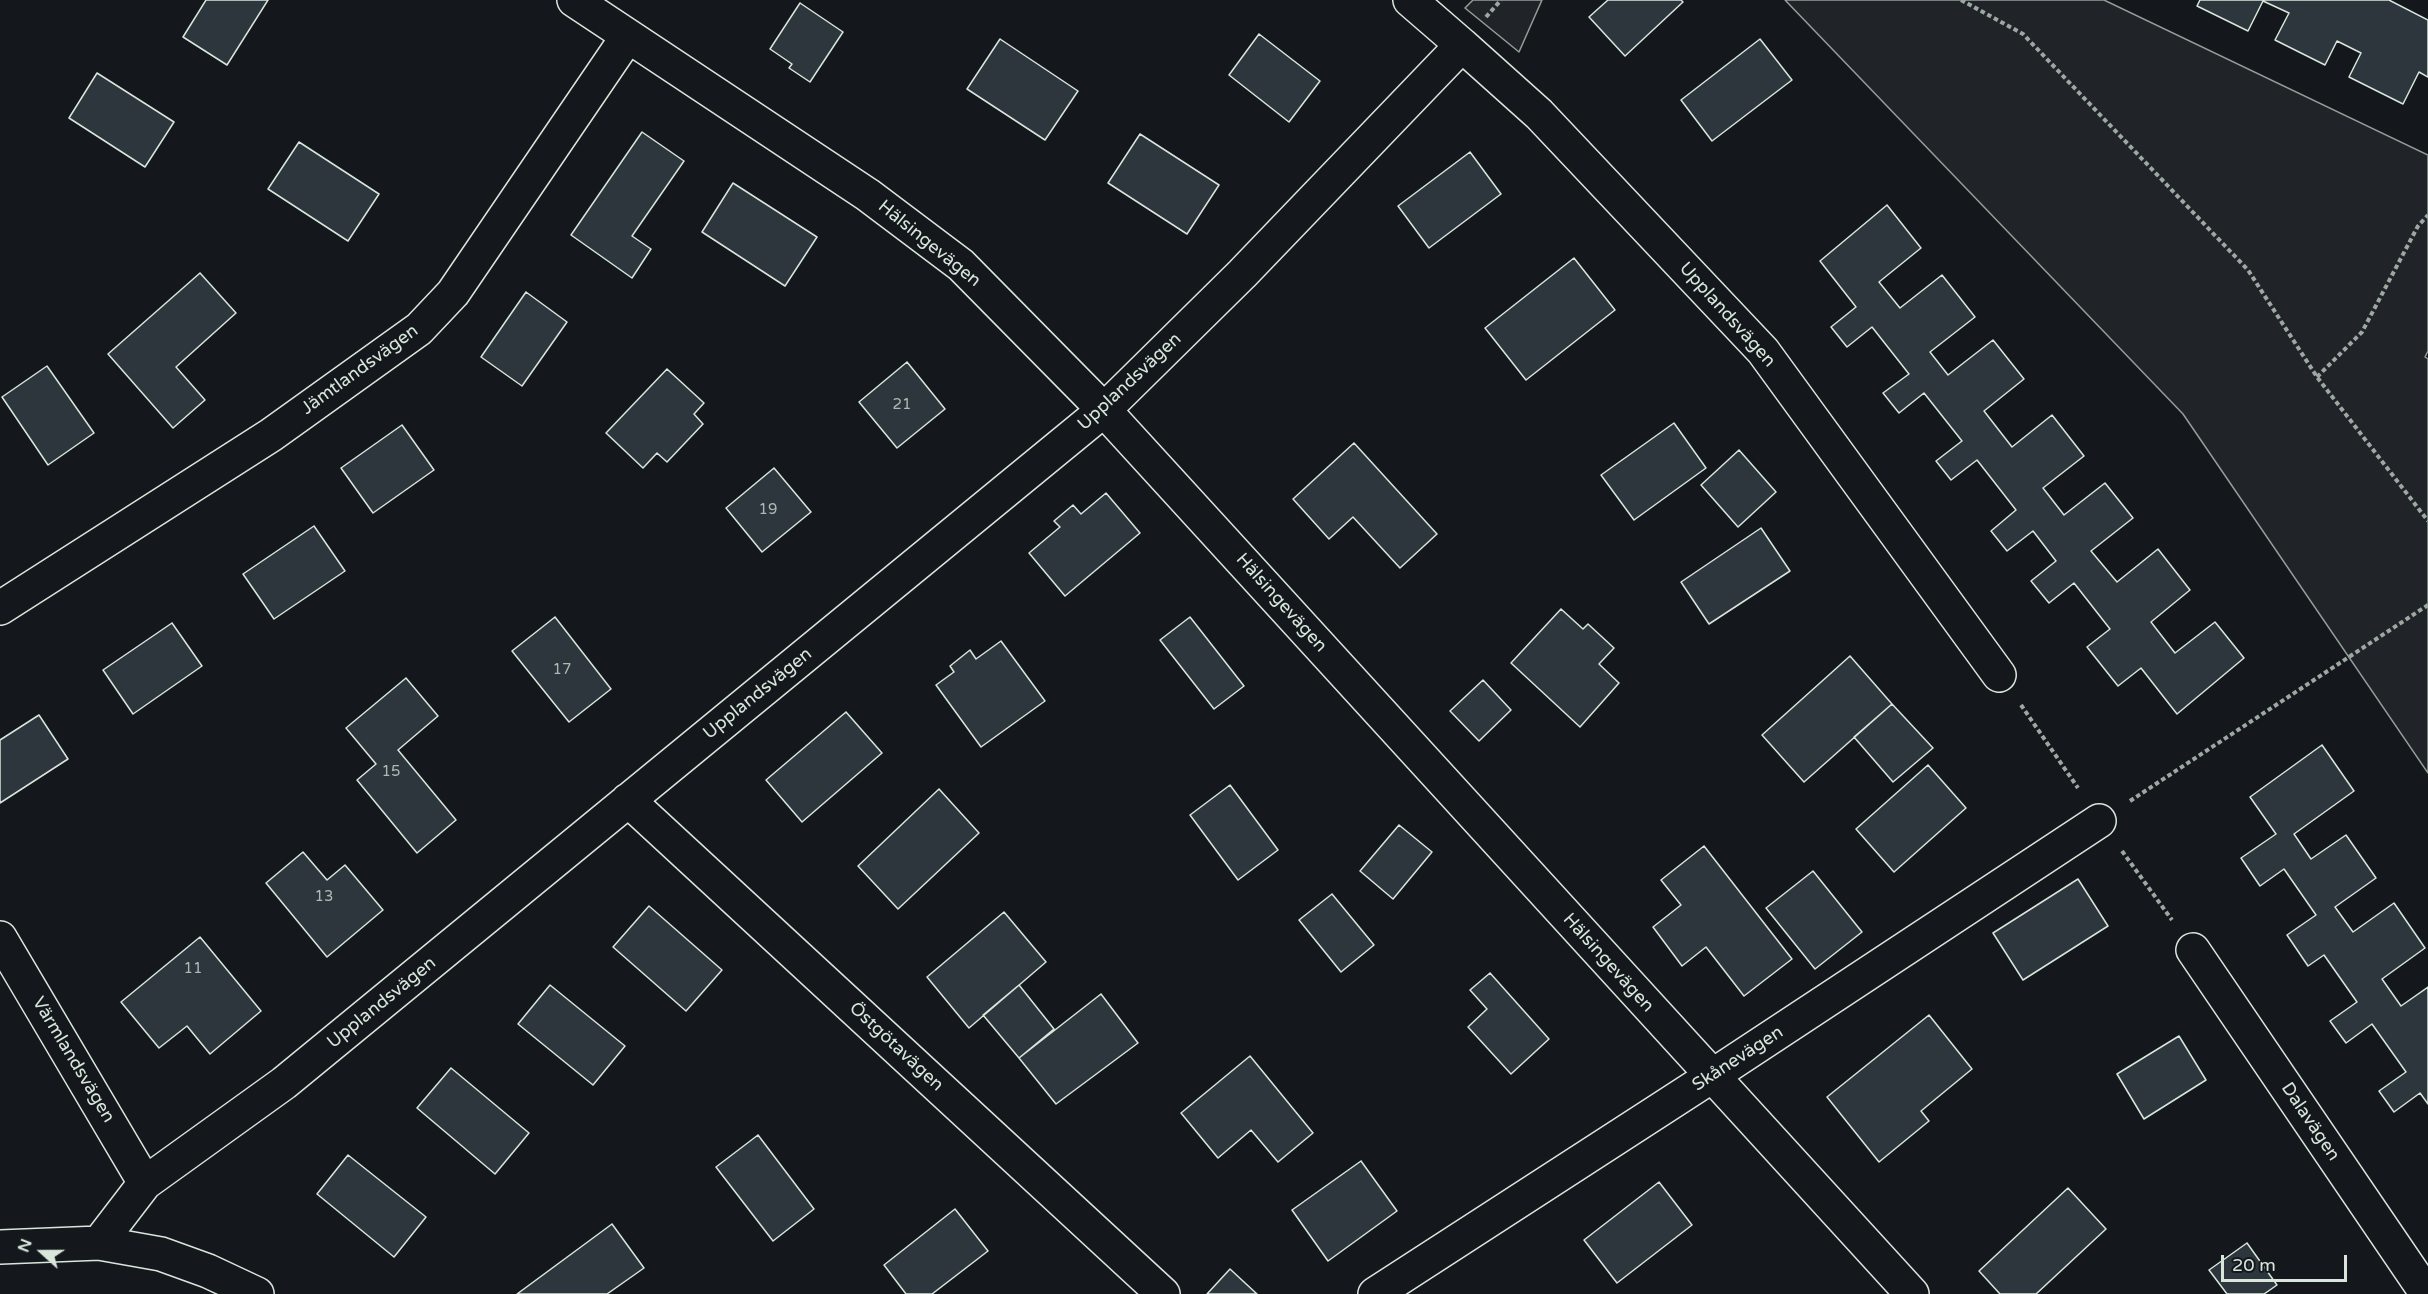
<!DOCTYPE html>
<meta charset="utf-8">
<style>
body{margin:0}
#map{position:relative;width:2428px;height:1294px;overflow:hidden;background:#14181c;font-family:"Varela Round",sans-serif}
canvas{display:block}
.north{position:absolute;left:12px;top:1222px;width:60px;height:60px;-webkit-text-stroke:4px #14181c;paint-order:stroke;rotate:291deg;font-size:16px;font-weight:700;line-height:24px;text-align:center;color:#d8e6dc}
.north::after{content:'';display:block;margin:auto;width:21px;height:27px;background:#d8e6dc;clip-path:polygon(50% 0,100% 100%,50% 72%,0 100%)}
.scale{position:absolute;left:2221px;top:1255px;width:126px;height:27px;box-sizing:border-box;border:3px solid #d8e6dc;border-top:0;padding-left:8px;font-size:18px;line-height:21px;white-space:nowrap;color:#d8e6dc;-webkit-text-stroke:4px #14181c;paint-order:stroke}
</style>
<div id="map">
<canvas width="2428" height="1294"></canvas>
<div class="north">N</div>
<div class="scale">20 m</div>
</div>
<script>
const c = document.querySelector('canvas').getContext('2d');
c.lineJoin = 'round';
function fillPath(path, color) { c.fillStyle = color; c.fill(path, 'evenodd'); }
const toPath = rows => new Path2D(rows.map(r => 'M' + r).join(''));
function trace(path, color, width, dash) { c.strokeStyle = color; c.lineWidth = width; c.lineCap = dash ? 'butt' : 'round'; c.setLineDash(dash || []); c.stroke(path); }
function label(font, color, halo, rows, align = 'center') {
  c.font = font + ' "Varela Round",sans-serif'; c.lineWidth = 4.5; c.setLineDash([]); c.textBaseline = 'middle'; c.strokeStyle = halo; c.fillStyle = color; for (const [text, x, y, turn = 0] of rows) {
    c.save(); c.translate(x, y); c.rotate((+turn || 0) * Math.PI / 180); c.textAlign = isNaN(turn) ? turn : align; if (halo) c.strokeText(text, 0, 0); c.fillText(text, 0, 0); c.restore();
  }
}
const green = toPath([
 [1473,0,1542,0,1519,52,1465,8,1473,0],
 [1785,0,2104,0,2428,155,2428,351,2425,357,2428,359,2428,773,2183,414,1785,0]
]);
const building = toPath([
 [206,0,268,0,227,65,183,37,206,0],
 [1608,0,1681,0,1683,2,1625,56,1589,17,1608,0],
 [2200,0,2389,0,2428,20,2428,77,2419,72,2403,104,2349,77,2361,53,2337,41,2325,65,2275,40,2289,13,2263,1,2248,31,2197,6,2200,0],
 [800,3,843,32,810,82,789,68,792,64,770,49,800,3],
 [1259,34,1320,81,1289,122,1229,75,1259,34],
 [1000,39,1078,91,1045,140,967,89,1000,39],
 [1760,39,1792,80,1712,141,1681,100,1760,39],
 [97,73,174,122,145,167,69,118,97,73],
 [642,132,684,161,632,236,651,249,632,278,571,235,642,132],
 [1140,134,1219,185,1187,234,1108,183,1140,134],
 [299,142,379,194,348,241,268,189,299,142],
 [1470,152,1501,194,1429,248,1398,206,1470,152],
 [733,183,817,237,785,286,702,232,733,183],
 [1887,205,1921,248,1879,282,1900,308,1942,275,1975,317,1930,352,1948,375,1993,340,2024,379,1984,411,2012,447,2052,415,2084,456,2043,488,2064,515,2105,483,2133,518,2091,551,2117,582,2158,549,2190,590,2151,622,2175,653,2215,622,2244,658,2177,714,2141,668,2118,686,2087,647,2110,629,2074,583,2049,603,2031,581,2056,561,2033,531,2007,551,1991,531,2016,510,1977,460,1951,480,1936,461,1962,441,1924,393,1899,413,1883,393,1909,374,1872,327,1847,347,1831,327,1856,307,1820,261,1887,205],
 [1574,258,1615,310,1526,380,1485,328,1574,258],
 [200,273,236,313,176,367,205,400,173,428,108,354,200,273],
 [526,292,567,322,522,386,481,357,526,292],
 [907,362,945,409,897,448,859,402,907,362],
 [47,366,94,433,48,465,2,397,47,366],
 [667,369,704,403,694,414,703,424,667,462,657,453,643,468,606,433,667,369],
 [1674,423,1706,468,1634,520,1601,475,1674,423],
 [402,425,434,470,373,513,341,468,402,425],
 [1354,443,1437,534,1400,568,1353,517,1329,539,1293,499,1354,443],
 [1739,450,1776,492,1738,527,1701,485,1739,450],
 [774,468,811,512,762,552,726,508,774,468],
 [1106,493,1140,533,1065,596,1029,553,1060,527,1054,521,1073,505,1081,514,1106,493],
 [314,526,345,571,274,619,243,574,314,526],
 [1761,528,1790,571,1709,624,1681,582,1761,528],
 [1561,609,1583,629,1588,624,1614,648,1599,664,1619,683,1580,727,1511,663,1561,609],
 [555,617,611,689,569,722,512,651,555,617],
 [1190,617,1244,686,1214,709,1160,640,1190,617],
 [172,623,202,666,133,714,103,670,172,623],
 [1001,641,1045,701,981,747,936,685,954,672,950,666,970,650,976,659,1001,641],
 [1850,656,1892,704,1804,782,1762,735,1850,656],
 [406,678,438,716,398,750,456,820,417,853,357,780,376,764,346,728,406,678],
 [1483,680,1511,710,1479,741,1450,711,1483,680],
 [1892,704,1933,748,1893,782,1854,737,1892,704],
 [846,712,882,753,802,822,766,780,846,712],
 [39,715,68,759,0,803,0,740,39,715],
 [2322,745,2354,791,2294,834,2311,859,2346,835,2376,878,2335,907,2353,932,2394,903,2425,948,2382,979,2401,1006,2428,987,2428,1104,2420,1093,2394,1112,2379,1091,2406,1072,2372,1024,2346,1043,2330,1021,2357,1002,2324,955,2308,966,2287,935,2316,915,2284,869,2260,886,2241,858,2276,834,2250,797,2322,745],
 [1928,765,1966,808,1894,872,1856,829,1928,765],
 [1230,785,1278,850,1238,880,1190,815,1230,785],
 [939,789,979,833,898,909,858,866,939,789],
 [1399,825,1432,852,1393,899,1360,871,1399,825],
 [1704,846,1792,959,1744,996,1706,947,1682,966,1653,927,1681,905,1661,880,1704,846],
 [303,852,327,880,345,865,383,910,327,957,266,883,303,852],
 [1813,871,1862,932,1815,969,1766,908,1813,871],
 [2078,879,2108,926,2023,980,1993,933,2078,879],
 [1332,894,1374,945,1341,972,1299,920,1332,894],
 [649,906,722,970,686,1011,613,947,649,906],
 [1004,912,1046,962,969,1028,927,977,1004,912],
 [200,937,261,1011,210,1054,187,1026,159,1048,121,1002,200,937],
 [1490,973,1549,1039,1511,1074,1468,1027,1487,1009,1470,990,1490,973],
 [550,985,625,1046,593,1085,518,1024,550,985],
 [1019,985,1054,1029,1019,1058,983,1015,1019,985],
 [1101,994,1138,1043,1056,1104,1019,1058,1101,994],
 [1929,1015,1972,1069,1921,1111,1929,1121,1879,1162,1827,1097,1929,1015],
 [2179,1036,2206,1080,2144,1119,2117,1074,2179,1036],
 [1250,1056,1313,1133,1278,1162,1251,1130,1218,1158,1181,1113,1250,1056],
 [451,1068,529,1133,495,1174,417,1108,451,1068],
 [758,1135,814,1209,773,1241,716,1167,758,1135],
 [348,1155,426,1217,394,1257,317,1194,348,1155],
 [1361,1161,1397,1211,1328,1261,1292,1210,1361,1161],
 [1659,1182,1692,1225,1617,1283,1584,1240,1659,1182],
 [2068,1188,2106,1229,2036,1294,2000,1294,1979,1271,2068,1188],
 [955,1209,988,1251,932,1294,906,1294,884,1265,955,1209],
 [612,1224,644,1268,607,1294,517,1294,612,1224],
 [2247,1243,2277,1285,2264,1294,2227,1294,2209,1270,2247,1243],
 [1230,1269,1257,1294,1207,1294,1230,1269]
]);
const path = toPath([
 [1961,0,2023,34,2248,270,2317,377,2428,521],
 [1486,17,1501,0],
 [2317,377,2362,332,2418,226,2428,215],
 [2021,705,2078,788],
 [2130,801,2428,605],
 [2122,851,2172,920]
]);
const street = toPath([
 [574,0,868,195,961,265,1104,410,1912,1294],
 [1462,45,1539,114,1763,351,1999,675],
 [0,608,271,435,419,329,453,293,628,36],
 [628,800,1163,1294],
 [0,938,145,1183],
 [2193,950,2427,1294],
 [99,1243,161,1254,208,1271,257,1294],
 [0,1247,99,1243,145,1183,284,1083,1104,410,1242,274,1462,45,1410,0],
 [1375,1294,1712,1076,2099,821]
]);
const numberNames = [
 ["21",902,405],
 ["19",768,510],
 ["17",562,670],
 ["15",391,772],
 ["13",324,897],
 ["11",193,969]
];
const streetNames = [
 ["Hälsingevägen",929,244,39],
 ["Upplandsvägen",1727,315,48],
 ["Jämtlandsvägen",360,370,-36],
 ["Upplandsvägen",1130,382,-43],
 ["Hälsingevägen",1281,603,48],
 ["Upplandsvägen",758,694,-39],
 ["Hälsingevägen",1608,963,48],
 ["Upplandsvägen",382,1003,-39],
 ["Östgötavägen",896,1047,43],
 ["Skånevägen",1738,1059,-33],
 ["Värmlandsvägen",73,1060,59],
 ["Dalavägen",2310,1122,56]
];
fillPath(green, '#202428');
trace(green, '#939e99', 1.5);
fillPath(building, '#2c363c');
trace(building, '#d8e6dc', 1.5);
trace(street, '#d8e6dc', 36);
trace(path, '#9da8a2', 4, [4.5, 3]);
trace(street, '#14181c', 33);
label('15px', '#adbab4', null, numberNames);
label('18px', '#d8e6dc', '#14181c', streetNames);
</script>
